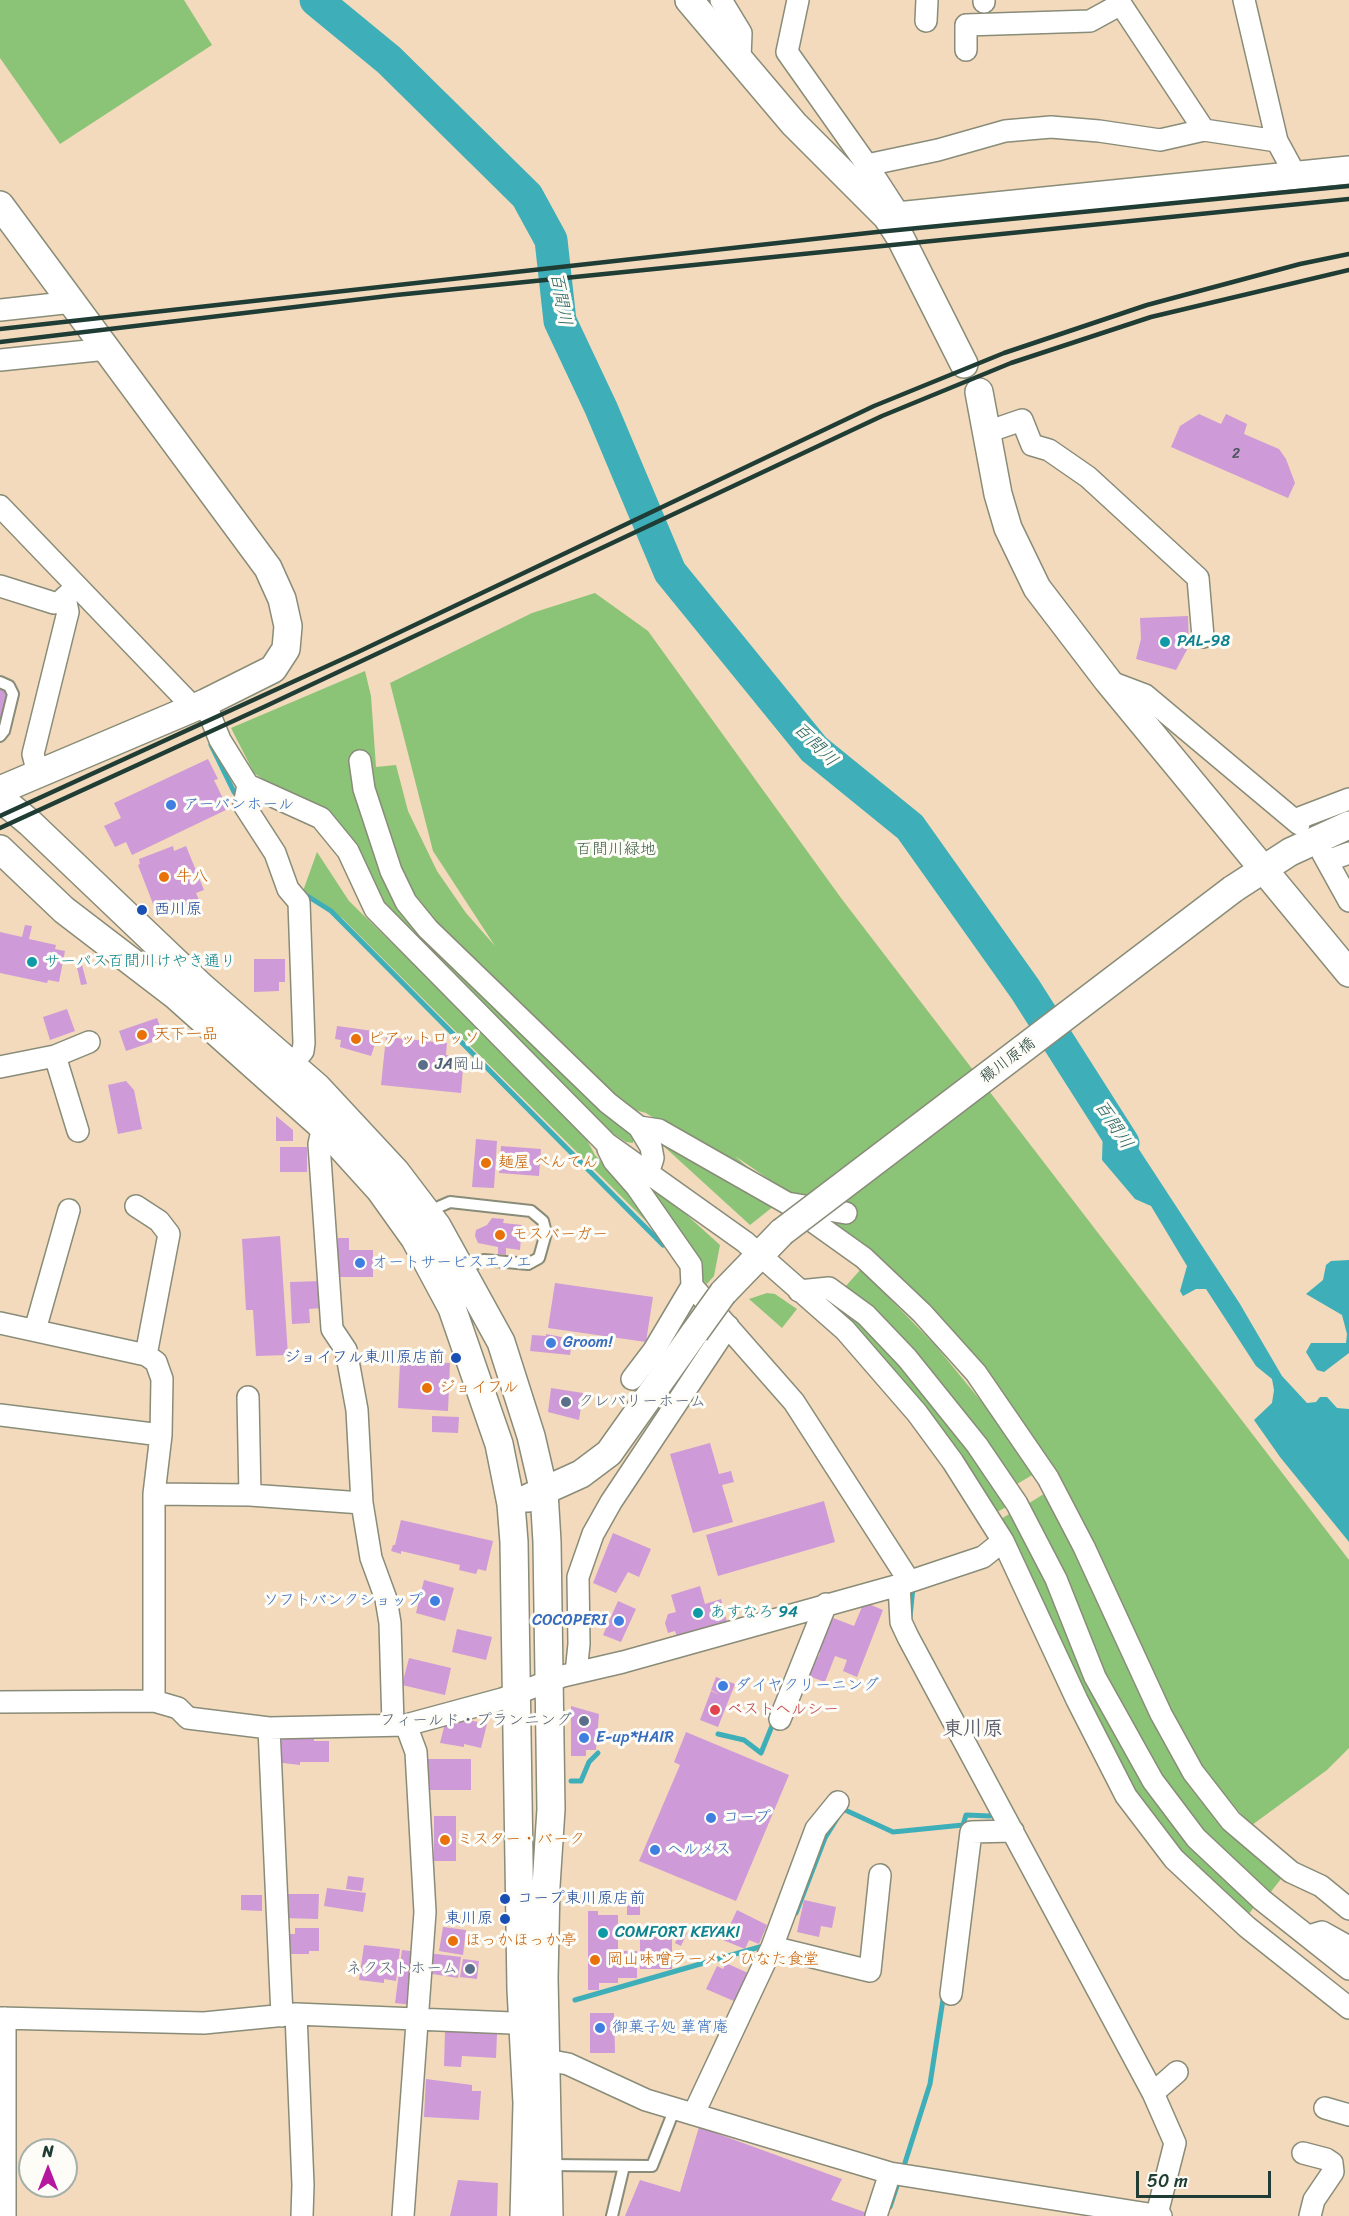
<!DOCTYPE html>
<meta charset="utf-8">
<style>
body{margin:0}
#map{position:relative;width:1349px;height:2216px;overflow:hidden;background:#f3dabc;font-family:Sriracha,sans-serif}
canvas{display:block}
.north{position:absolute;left:18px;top:2138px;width:60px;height:60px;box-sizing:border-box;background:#fdfcf7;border:2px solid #a4b0a9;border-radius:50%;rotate:0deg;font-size:16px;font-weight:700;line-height:24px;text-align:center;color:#1f3d34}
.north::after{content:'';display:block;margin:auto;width:21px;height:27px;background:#b5179e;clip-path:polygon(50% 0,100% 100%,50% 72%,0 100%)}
.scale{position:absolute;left:1136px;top:2171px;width:135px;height:27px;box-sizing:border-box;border:3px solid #1f3d34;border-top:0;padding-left:8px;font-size:18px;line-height:21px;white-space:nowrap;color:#1f3d34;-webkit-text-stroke:4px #fdfcf7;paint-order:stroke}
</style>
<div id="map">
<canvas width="1349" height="2216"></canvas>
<div class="north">N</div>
<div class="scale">50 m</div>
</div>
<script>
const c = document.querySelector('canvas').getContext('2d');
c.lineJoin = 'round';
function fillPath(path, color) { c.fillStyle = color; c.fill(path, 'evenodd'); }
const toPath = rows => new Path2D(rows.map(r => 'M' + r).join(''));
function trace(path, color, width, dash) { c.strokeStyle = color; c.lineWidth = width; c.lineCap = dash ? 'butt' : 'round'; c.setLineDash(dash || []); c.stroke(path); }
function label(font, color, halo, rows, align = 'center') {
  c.font = font + ' Sriracha,"Klee One",sans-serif'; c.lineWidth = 6; c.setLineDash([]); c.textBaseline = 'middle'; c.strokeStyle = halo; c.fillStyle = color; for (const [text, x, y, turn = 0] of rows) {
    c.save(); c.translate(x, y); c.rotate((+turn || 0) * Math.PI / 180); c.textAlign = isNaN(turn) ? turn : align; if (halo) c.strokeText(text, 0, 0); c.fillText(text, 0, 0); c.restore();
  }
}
const green = toPath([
 [0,0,184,0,212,45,60,144,0,58],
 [595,593,648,631,841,898,1349,1560,1349,1748,1327,1770,1252,1825,1202,1773,1025,1430,792,1195,735,1156,761,1179,758,1182,646,1113,624,1107,382,875,610,1114,633,1138,633,1143,626,1142,611,1132,382,900,347,835,254,773,231,728,365,671,371,696,376,767,396,765,408,811,437,871,466,913,495,946,433,851,390,683,532,613],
 [317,852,349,901,581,1129,595,1155,609,1169,665,1240,342,918,303,891],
 [658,1141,774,1206,750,1225],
 [637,1175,659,1190,720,1245,714,1276,707,1284,699,1277],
 [861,1269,935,1345,1003,1428,1034,1474,1012,1487,845,1287],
 [767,1293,775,1294,797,1309,782,1328,749,1299],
 [846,1310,909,1370,1008,1506,997,1512,958,1458,842,1314],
 [1047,1492,1137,1683,1284,1875,1270,1893,1203,1832,1162,1782,1113,1693,1026,1505],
 [1011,1513,1038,1558,1094,1697,1256,1904,1249,1914,1179,1852,1134,1794,999,1520]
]);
const water = toPath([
 [1108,1102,1240,1304,1282,1376,1307,1403,1316,1402,1320,1397,1327,1397,1337,1408,1349,1409,1349,1542,1280,1457,1254,1420,1272,1403,1274,1390,1272,1379,1256,1366,1206,1289,1196,1289,1183,1296,1180,1291,1187,1266,1151,1206,1135,1199,1102,1160,1103,1128,1091,1105],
 [1349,1260,1349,1353,1324,1372,1317,1370,1306,1352,1311,1343,1346,1343,1347,1334,1342,1315,1306,1294,1323,1280,1326,1265,1331,1261]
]);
const stream = toPath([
 [211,745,234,792,239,797],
 [301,892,331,911,663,1245],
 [910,1617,913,1587],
 [718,1734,744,1740,761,1753,774,1721],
 [571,1781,581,1781,589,1762,598,1753],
 [843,1809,893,1832,963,1825,966,1815,990,1816,994,1809],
 [796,1913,825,1838,838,1817],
 [575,2000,763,1946],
 [903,2169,930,2084,944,1993],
 [890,2207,899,2180]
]);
const river = toPath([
 [316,0,389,60,527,196,551,240,560,321,601,408,670,572,814,749,910,827,1025,989,1123,1143]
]);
const building = toPath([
 [1199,414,1221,424,1226,414,1247,424,1244,434,1279,449,1286,459,1295,483,1288,498,1171,447,1180,426],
 [1188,616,1189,646,1176,670,1136,659,1141,639,1140,618],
 [0,688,10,691,0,722],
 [208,759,218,779,214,780,228,809,132,855,126,842,115,847,104,826,121,818,114,803],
 [173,846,174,851,186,846,204,890,196,893,199,900,168,912,165,905,155,909,138,865,140,864,139,859],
 [25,925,32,926,29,939,56,945,55,949,65,951,59,982,48,980,47,983,0,973,0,932,22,937],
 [254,959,285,959,285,982,279,982,279,991,254,992],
 [81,961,87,984,81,985,76,963],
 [67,1009,75,1031,50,1040,43,1017],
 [157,1018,164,1038,126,1051,119,1031],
 [337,1026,373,1031,372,1043,375,1044,371,1056,340,1047,341,1040,335,1039],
 [386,1037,447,1043,446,1055,464,1057,461,1093,381,1085],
 [126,1081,134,1090,142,1129,118,1134,108,1085],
 [276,1116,293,1130,293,1141,276,1141],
 [476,1139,497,1141,494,1188,472,1187],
 [501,1146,541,1149,539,1176,499,1173],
 [280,1147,307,1147,307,1172,280,1172],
 [492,1218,504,1219,503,1223,522,1225,520,1250,506,1248,506,1255,498,1254,498,1247,478,1243,475,1236,476,1230,487,1225],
 [280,1236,288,1355,256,1356,253,1310,246,1310,242,1239],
 [338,1238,349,1238,349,1250,373,1250,373,1277,338,1277],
 [321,1281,322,1308,309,1309,310,1323,292,1324,290,1282],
 [555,1283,653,1297,646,1342,548,1328],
 [546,1334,572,1339,570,1355,530,1351,532,1335,546,1336],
 [400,1361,450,1363,448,1411,398,1408],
 [551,1388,583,1393,579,1420,548,1412],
 [432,1416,459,1417,458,1433,432,1432],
 [710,1443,719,1474,731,1471,734,1482,722,1485,733,1522,693,1533,670,1454],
 [824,1501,835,1542,718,1576,706,1535],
 [401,1520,493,1541,486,1571,478,1569,476,1574,459,1570,460,1565,401,1551,401,1554,391,1551,393,1545,395,1545],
 [613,1533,651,1549,639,1577,628,1572,616,1593,593,1583],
 [424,1580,454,1588,445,1621,416,1613],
 [700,1586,705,1604,721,1599,728,1626,678,1640,675,1631,668,1633,665,1623,668,1614,676,1612,671,1595],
 [618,1601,636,1609,621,1642,603,1635],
 [864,1602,883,1610,857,1677,843,1671,847,1660,835,1656,825,1682,806,1675,813,1655,818,1657,820,1653,815,1651,828,1616,854,1626],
 [457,1629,492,1637,486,1660,452,1652],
 [409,1658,451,1668,445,1695,402,1685],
 [716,1677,735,1684,718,1727,700,1720,711,1691,720,1695,711,1690],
 [571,1706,599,1714,596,1750,586,1750,586,1756,571,1756],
 [455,1717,487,1724,481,1748,464,1744,464,1747,440,1743,445,1723,453,1724],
 [686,1732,789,1775,736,1901,639,1861,680,1765,674,1762],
 [282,1735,314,1735,314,1741,329,1741,329,1762,300,1762,300,1765,274,1762,274,1741,282,1741],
 [428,1759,471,1759,471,1790,427,1790],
 [434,1816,456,1816,456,1861,434,1861],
 [348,1876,364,1878,362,1891,346,1889],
 [327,1888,366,1893,363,1912,324,1906],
 [278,1894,319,1894,318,1919,283,1918],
 [241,1895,262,1895,262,1911,241,1910],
 [804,1900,836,1907,832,1928,821,1926,819,1937,797,1932],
 [627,1904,640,1904,640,1915,627,1915],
 [737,1910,767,1925,759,1944,749,1940,745,1949,723,1940],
 [588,1911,598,1911,598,1915,618,1915,618,1951,637,1951,637,1978,618,1978,618,1983,599,1983,599,1990,588,1990],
 [443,1927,466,1930,463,1955,439,1951],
 [295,1928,319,1928,319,1951,309,1951,309,1954,281,1954,281,1934,295,1934],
 [681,1930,687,1933,681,1946,675,1943],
 [640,1937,672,1937,672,1969,640,1969],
 [364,1945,400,1949,396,1981,384,1979,384,1983,359,1980],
 [402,1950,418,1952,412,2005,395,2003],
 [428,1953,461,1957,458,1978,426,1973],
 [463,1959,479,1961,477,1979,460,1977],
 [726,1963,748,1973,736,2002,706,1989,717,1966,723,1969],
 [590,2013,614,2013,615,2053,590,2053],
 [445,2031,497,2034,496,2058,462,2056,461,2067,444,2066],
 [426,2079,472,2085,472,2091,481,2091,479,2120,424,2117],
 [699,2127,842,2179,831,2200,867,2213,865,2216,625,2216,640,2180,680,2192],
 [458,2180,498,2183,497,2216,450,2216]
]);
const service = toPath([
 [0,682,9,686,13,694,4,731,0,736],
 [427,1212,450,1202,531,1211,543,1221,546,1233,539,1258,528,1264,484,1260,462,1269],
 [549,2165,652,2166,675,2108],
 [612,2216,624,2166]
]);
const minor = toPath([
 [721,0,741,33,740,58],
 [798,0,787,52,867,165,900,216],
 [1118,0,1204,130],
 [1244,0,1277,141,1296,176],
 [984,2,984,0],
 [926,21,927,0],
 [966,50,966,25,1090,21,1121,4],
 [867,165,938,150,1005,131,1051,127,1099,131,1160,140,1204,130,1277,141],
 [0,310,73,302],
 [0,360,107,349],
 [987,432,1022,420,1032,445,1049,450,1088,477,1198,578,1203,637],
 [0,506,194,708],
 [0,586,54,603,60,602,73,590],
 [1108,681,1145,695,1299,824],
 [205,703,220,740,248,785,321,818,348,851,375,909,606,1143,745,1242,845,1330,917,1413,953,1462,1003,1541,1077,1700,1126,1796,1174,1859,1247,1927,1349,2008],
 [360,761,364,789,391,871,406,902,428,929,608,1103,639,1127,651,1147,653,1158,649,1171],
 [38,774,33,754,68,612,65,597],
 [248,785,244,805,275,853,288,889,299,902,304,1043,303,1051,292,1064],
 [1294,820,1349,799],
 [1323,854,1349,901],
 [1327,861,1349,853],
 [55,1056,78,1131],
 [0,1067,55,1056,89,1042],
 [323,1127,319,1144,332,1329,346,1350,357,1410,362,1503,371,1558,386,1599,390,1623,393,1725],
 [639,1127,659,1130,787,1203,846,1213],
 [608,1149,614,1161,636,1186,691,1265,692,1286,654,1350,632,1379],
 [787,1203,864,1258,922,1313,976,1373,1048,1478,1084,1547,1161,1714,1193,1772,1231,1821,1291,1872,1321,1886,1349,1909],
 [136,1206,159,1221,169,1234,146,1355],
 [692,1286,794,1402,906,1576,906,1582],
 [799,1291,829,1288,866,1315,907,1358,977,1445,1017,1504,1056,1579,1095,1677,1153,1781,1196,1838,1262,1900,1349,1969],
 [0,1323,146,1355,156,1362,162,1379,161,1435],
 [35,1330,69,1210],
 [248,1397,250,1495],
 [0,1415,161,1435,154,1494,154,1701],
 [154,1494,250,1495,362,1503],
 [899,1585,901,1622,908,1637,1153,2093,1175,2143,1157,2214],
 [576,1673,579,1644,578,1577,593,1534,611,1502,728,1326],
 [0,1702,154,1701,178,1708,188,1718,269,1728,406,1725,502,1699,563,1676,623,1662,899,1585,983,1557,1003,1541],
 [780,1719,826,1604],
 [269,1728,282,2016],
 [1312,1935,1322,1932,1349,1947],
 [772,1947,870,1971,880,1875],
 [951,1994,971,1832,1013,1831],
 [296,2014,303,2185,302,2216],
 [0,2018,204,2023,296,2014,536,2024],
 [531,2057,568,2064,646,2100,890,2173,1161,2216],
 [1153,2093,1177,2072],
 [1325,2108,1349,2115],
 [694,2113,772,1947,816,1829,838,1802],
 [1303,2153,1326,2159,1332,2163,1333,2172,1314,2200,1310,2216],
 [5,2216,5,2018],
 [403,2216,425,1912,416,1752,406,1725],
 [876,2216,890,2173]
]);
const tertiary = toPath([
 [689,0,794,124,887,217,900,237,964,364],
 [0,205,268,568,282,599,288,626,286,649,273,669,205,703,0,790],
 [887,217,1349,170],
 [979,392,998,494,1008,528,1037,588,1108,681,1349,973],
 [0,798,30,823,202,987,317,1087,396,1172,437,1226,501,1342,531,1436,544,1492,547,1542,551,1809,546,1886,544,1978,549,2216],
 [0,849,64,910,175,995,323,1127,380,1190,415,1239,452,1308,499,1444,511,1504,514,1542,521,1989,527,2103,524,2216],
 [1233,889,1290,852,1349,825],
 [723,1293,782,1232],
 [528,1498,581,1474,609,1453,695,1332]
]);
const rail = toPath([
 [0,329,877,232,1349,186],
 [0,342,396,295,1349,199],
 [0,816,358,652,874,406,1004,353,1147,305,1300,264,1349,254],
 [0,828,266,706,882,416,1011,363,1151,317,1349,270]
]);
const tertiaryBridge = toPath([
 [782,1232,1233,889],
 [695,1332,723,1293]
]);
const markers = [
 [1165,642,6,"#0f9aa8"],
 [171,805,6,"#3f7fe0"],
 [164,877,6,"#e8710a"],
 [142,910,6,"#1a4fb4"],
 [32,962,6,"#0f9aa8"],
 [142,1035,6,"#e8710a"],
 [356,1039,6,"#e8710a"],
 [423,1065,6,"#5c6f8a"],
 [486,1163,6,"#e8710a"],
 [500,1235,6,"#e8710a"],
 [360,1263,6,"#3f7fe0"],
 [551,1343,6,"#3f7fe0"],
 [456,1358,6,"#1a4fb4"],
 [427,1388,6,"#e8710a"],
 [566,1402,6,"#5c6f8a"],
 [435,1601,6,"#3f7fe0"],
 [698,1613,6,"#0f9aa8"],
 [619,1621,6,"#3f7fe0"],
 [723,1686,6,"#3f7fe0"],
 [715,1710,6,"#e0444e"],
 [584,1721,6,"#5c6f8a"],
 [584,1738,6,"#3f7fe0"],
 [711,1818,6,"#3f7fe0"],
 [445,1840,6,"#e8710a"],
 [655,1850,6,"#3f7fe0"],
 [505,1899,6,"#1a4fb4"],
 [505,1919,6,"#1a4fb4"],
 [603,1933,6,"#0f9aa8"],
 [453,1941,6,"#e8710a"],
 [595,1960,6,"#e8710a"],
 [470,1969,6,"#5c6f8a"],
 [600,2028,6,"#3f7fe0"]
];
const numberNames = [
 ["2",1236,454]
];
const cultureNames = [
 ["PAL-98",1177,642],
 ["サーパス百間川けやき通り",44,962],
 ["あすなろ 94",710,1613],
 ["COMFORT KEYAKI",615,1933]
];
const shopNames = [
 ["アーバンホール",183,805],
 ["オートサービスエノエ",372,1263],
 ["Groom!",563,1343],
 ["ソフトバンクショップ",423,1601,"right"],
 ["COCOPERI",607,1621,"right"],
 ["ダイヤクリーニング",735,1686],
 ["E-up*HAIR",596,1738],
 ["コープ",723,1818],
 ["ヘルメス",667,1850],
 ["御菓子処 華宵庵",612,2028]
];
const parkNames = [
 ["百間川緑地",616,850]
];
const foodNames = [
 ["牛八",176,877],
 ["天下一品",154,1035],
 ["ピアットロッソ",368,1039],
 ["麺屋 べんてん",498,1163],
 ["モスバーガー",512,1235],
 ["ジョイフル",439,1388],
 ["ミスター・バーク",457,1840],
 ["ほっかほっか亭",465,1941],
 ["岡山味噌ラーメン ひなた食堂",607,1960]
];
const transitNames = [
 ["西川原",154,910],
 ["ジョイフル東川原店前",444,1358,"right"],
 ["コープ東川原店前",517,1899],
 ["東川原",493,1919,"right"]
];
const streetNames = [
 ["穝川原橋",1008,1061,-37]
];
const serviceNames = [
 ["JA岡山",435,1065],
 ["クレバリーホーム",578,1402],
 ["フィールド・プランニング",572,1721,"right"],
 ["ネクストホーム",458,1969,"right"]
];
const healthNames = [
 ["ベストヘルシー",727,1710]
];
const waterNames = [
 ["百間川",560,299,80],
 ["百間川",815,745,45],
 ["百間川",1113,1125,57]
];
const quarterNames = [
 ["東川原",973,1730]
];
fillPath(green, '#8bc377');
fillPath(water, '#3eafb8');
trace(stream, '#3eafb8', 5);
trace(river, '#3eafb8', 33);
fillPath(building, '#ce9ad7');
trace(service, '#898c78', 14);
trace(minor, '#898c78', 24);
trace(tertiary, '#898c78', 30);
trace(service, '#fff', 10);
trace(minor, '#fff', 21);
trace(tertiary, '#fff', 27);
trace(rail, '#1f3d34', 4.5);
trace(tertiaryBridge, '#898c78', 30, []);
trace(tertiaryBridge, '#fff', 27);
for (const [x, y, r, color] of markers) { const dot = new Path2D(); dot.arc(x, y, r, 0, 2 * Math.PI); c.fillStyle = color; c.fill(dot); trace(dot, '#fdfcf7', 2); }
label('14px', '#4b545d', null, numberNames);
label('16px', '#0d838f', '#fdfcf7', cultureNames, 'left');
label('16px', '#366cbe', '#fdfcf7', shopNames, 'left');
label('16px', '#3a5e45', '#fdfcf7', parkNames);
label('16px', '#c56008', '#fdfcf7', foodNames, 'left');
label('16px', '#164399', '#fdfcf7', transitNames, 'left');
label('16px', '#1f3d34', '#fdfcf7', streetNames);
label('16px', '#4e5e75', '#fdfcf7', serviceNames, 'left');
label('16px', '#be3a42', '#fdfcf7', healthNames, 'left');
label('italic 18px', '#2a6562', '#fdfcf7', waterNames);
label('bold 20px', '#5c5e6d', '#fdfcf7', quarterNames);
</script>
